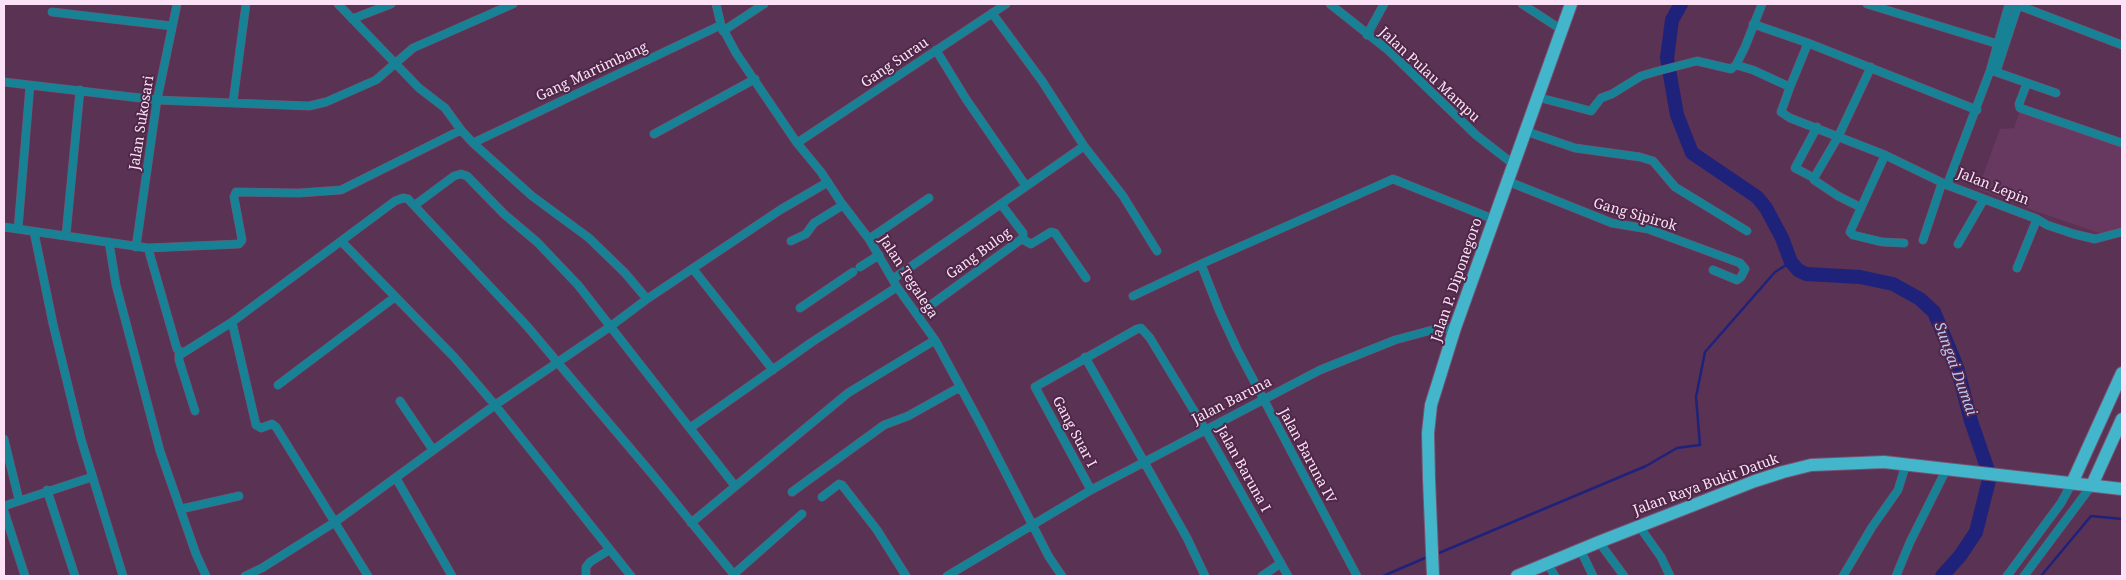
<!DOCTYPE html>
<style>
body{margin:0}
#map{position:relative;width:2126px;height:580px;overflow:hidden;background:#5a3253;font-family:"Noto Serif",serif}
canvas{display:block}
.frame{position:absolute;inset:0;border:5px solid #fbe2f6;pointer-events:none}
</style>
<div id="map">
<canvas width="2126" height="580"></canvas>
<div class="frame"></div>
</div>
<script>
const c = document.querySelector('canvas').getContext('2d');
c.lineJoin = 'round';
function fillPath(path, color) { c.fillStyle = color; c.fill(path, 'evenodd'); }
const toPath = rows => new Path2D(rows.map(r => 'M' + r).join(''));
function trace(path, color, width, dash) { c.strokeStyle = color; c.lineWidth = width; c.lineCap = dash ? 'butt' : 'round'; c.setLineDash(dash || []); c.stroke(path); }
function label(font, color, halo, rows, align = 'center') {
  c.font = font + ' "Noto Serif",serif'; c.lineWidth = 4; c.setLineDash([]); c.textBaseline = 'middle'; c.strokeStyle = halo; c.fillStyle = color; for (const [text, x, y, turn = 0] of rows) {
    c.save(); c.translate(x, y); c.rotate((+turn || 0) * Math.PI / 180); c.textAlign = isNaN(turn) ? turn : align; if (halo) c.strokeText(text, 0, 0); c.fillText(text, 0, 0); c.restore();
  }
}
const built = toPath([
 [2020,111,2122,145,2122,230,2105,235,2035,211,1978,189,2000,129,2014,128]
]);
const stream = toPath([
 [1439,553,1646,466,1677,448,1700,445,1696,397,1705,352,1775,272,1791,262],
 [1383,576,1425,558],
 [2041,576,2091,516,2122,519]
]);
const river = toPath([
 [1681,4,1672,20,1667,58,1677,115,1692,153,1757,197,1766,208,1782,238,1791,262,1798,270,1806,274,1860,277,1893,284,1920,299,1934,312,1957,367,1971,421,1990,476,1976,532,1960,556,1942,576]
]);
const street = toPath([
 [338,4,419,88,445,108,461,130,473,143,532,196,589,238,625,273,647,299],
 [716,4,721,25,736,53,797,143,821,172,840,201,869,239,897,287,935,340,981,425,1049,557,1062,576],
 [1330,4,1388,50,1476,135,1513,164],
 [1522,4,1562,30],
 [1867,4,1998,44],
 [2009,4,1990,71,1947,185,2037,219,2047,225,2074,234,2095,239,2122,232],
 [2015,4,2122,45],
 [2018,5,1996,72,2056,93],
 [52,12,172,26],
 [992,13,1042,81,1084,146,1123,196,1157,251],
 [352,19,391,4],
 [1753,24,1808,43,1977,110],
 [723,31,764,4],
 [1367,35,1384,4],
 [936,50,966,99,1026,186],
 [1736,65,1753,70,1790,87,1781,112,1790,118,1885,155,1947,185],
 [4,82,157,100,309,106,326,102,376,80,413,48,513,4],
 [2027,83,2019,104,2020,108,2122,143],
 [1790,87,1808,43],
 [1537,97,1591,111,1601,98,1612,94,1641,76,1658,71,1697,61,1731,69,1736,65,1745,47,1762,4],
 [233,102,246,4],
 [1525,131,1575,148,1640,157,1653,161,1675,187,1747,231],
 [654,134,755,79],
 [473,143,721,25],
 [797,143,1006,4],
 [1885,155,1850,232,1853,235,1882,242,1904,243],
 [1814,178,1795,168,1817,127],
 [1507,181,1612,223,1648,229,1740,263,1745,269,1741,277,1737,280,1713,270],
 [415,205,454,176,461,174,467,176,504,214,537,242,578,285,735,486],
 [1860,207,1838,196,1814,180,1814,178,1838,137,1871,67],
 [4,227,148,248,239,244,242,240,234,197,236,192,299,193,341,190,461,130],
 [18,229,30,85],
 [34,232,53,324,81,439,123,576],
 [66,235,80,90],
 [869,239,929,198],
 [1022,239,1031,244,1051,232,1055,233,1086,278],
 [1923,240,1942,183],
 [791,241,806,234,814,223,843,205],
 [109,242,116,285,160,451,196,554,206,576],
 [342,242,454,357,495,405,631,576],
 [1958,244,1984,199],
 [136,247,157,100,177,4],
 [148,248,177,349,183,353,232,322,395,201,403,198,408,199,526,325,652,474,735,576],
 [1201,264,1219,310,1237,349,1357,576],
 [860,267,879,255],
 [2017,268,2037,219],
 [693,269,773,370],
 [893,279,1084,146],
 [1133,296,1201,264,1393,179,1493,219],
 [800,308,853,272],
 [917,315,1023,238,1023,233,1001,204],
 [232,322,256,425,261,428,272,424,276,427,368,576],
 [179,351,179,360,195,411],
 [1085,357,1187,538,1205,576],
 [278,385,395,297],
 [400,401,433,450],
 [690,428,812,342,897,287],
 [4,439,19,500],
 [396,478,452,576],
 [47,490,75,576],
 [1091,490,1035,387,1137,329,1141,328,1150,338,1205,429,1288,576],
 [792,492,884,425,908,416,960,387],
 [822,497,839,484,842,485,877,530,906,576],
 [4,506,92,477],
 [181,509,239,496],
 [4,511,25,576],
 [691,523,848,393,935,340],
 [1639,526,1661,557,1670,576],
 [1599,542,1624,576],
 [1580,549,1593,576],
 [1547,563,1555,576],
 [734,574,802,514],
 [245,576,262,568,335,522,495,405,611,326,647,299,780,210,828,182],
 [586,576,586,567,590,562,609,550],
 [947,576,1091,490,1320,370,1395,340,1432,330,1455,328],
 [1262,576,1281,563],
 [1843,576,1872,527,1898,490,1906,464],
 [1896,576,1910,542,1947,468],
 [2007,576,2061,503,2072,483],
 [2024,576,2092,485]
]);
const primary = toPath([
 [2072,483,2122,373],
 [2092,485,2122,419],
 [1433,576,1429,479,1428,433,1431,405,1455,328,1571,4],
 [1517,576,1599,542,1755,481,1783,472,1811,465,1884,462,2122,489]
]);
const streetNames = [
 ["Gang Surau",895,63,-34],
 ["Gang Martimbang",592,72,-25],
 ["Jalan Pulau Mampu",1429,75,43],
 ["Jalan Sukosari",142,123,-81],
 ["Jalan Lepin",1993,187,22],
 ["Gang Sipirok",1635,215,16],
 ["Gang Bulog",979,254,-36],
 ["Jalan Tegalega",908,277,57],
 ["Jalan P. Diponegoro",1457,280,-71],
 ["Jalan Baruna",1232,401,-27],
 ["Gang Suar I",1074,432,62],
 ["Jalan Baruna IV",1307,456,62],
 ["Jalan Baruna I",1243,469,61],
 ["Jalan Raya Bukit Datuk",1706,485,-20]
];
const waterNames = [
 ["Sungai Dumai",1955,369,70]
];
fillPath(built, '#673960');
trace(stream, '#1f227b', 2.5);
trace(river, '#1f227b', 14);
trace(street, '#775270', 9);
trace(primary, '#775270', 14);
trace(street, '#178295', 8);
trace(primary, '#44b6cc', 12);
label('14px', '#fbe2f6', '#4f2748', streetNames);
label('italic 15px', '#bac7f9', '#4f2748', waterNames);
</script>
